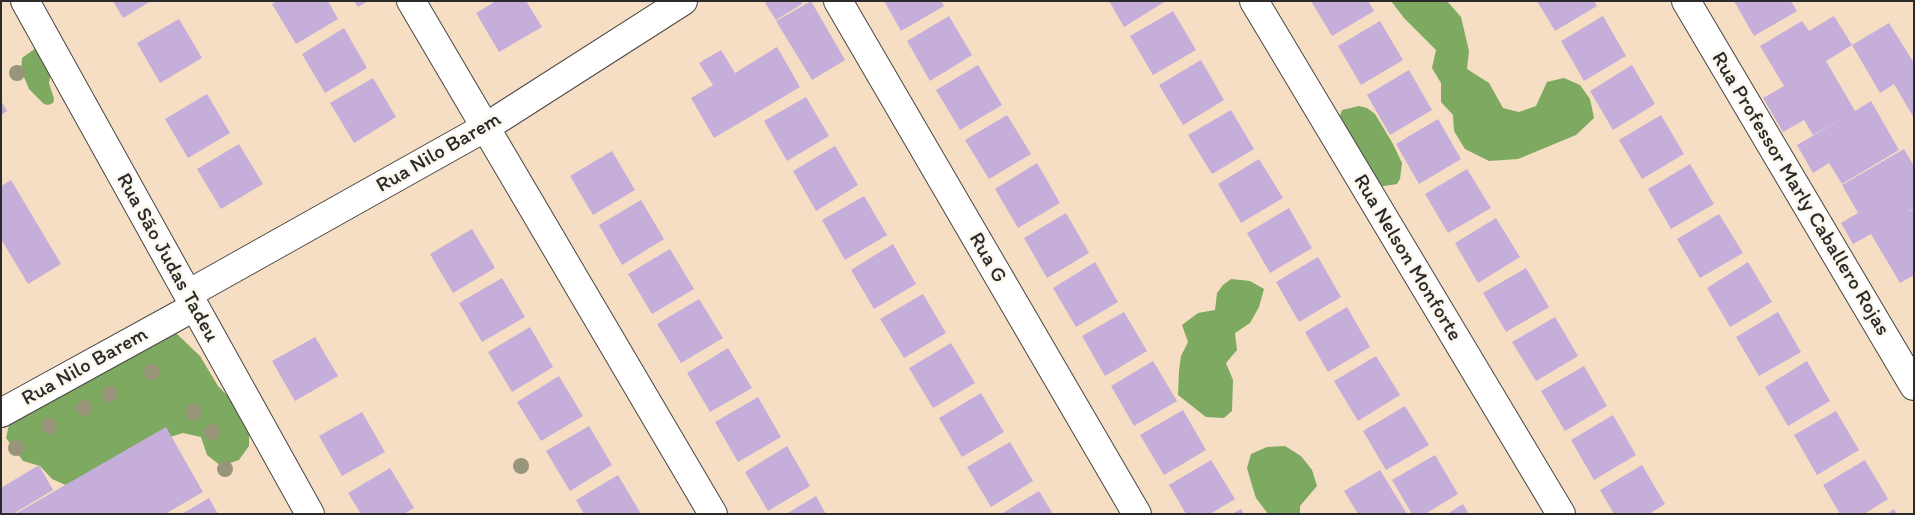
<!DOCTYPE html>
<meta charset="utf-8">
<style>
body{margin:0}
#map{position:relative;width:1915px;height:515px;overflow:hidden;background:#f5dec3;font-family:Itim,sans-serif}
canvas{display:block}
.frame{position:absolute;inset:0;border:2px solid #2b2b2b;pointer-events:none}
</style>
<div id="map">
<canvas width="1915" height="515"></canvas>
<div class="frame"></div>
</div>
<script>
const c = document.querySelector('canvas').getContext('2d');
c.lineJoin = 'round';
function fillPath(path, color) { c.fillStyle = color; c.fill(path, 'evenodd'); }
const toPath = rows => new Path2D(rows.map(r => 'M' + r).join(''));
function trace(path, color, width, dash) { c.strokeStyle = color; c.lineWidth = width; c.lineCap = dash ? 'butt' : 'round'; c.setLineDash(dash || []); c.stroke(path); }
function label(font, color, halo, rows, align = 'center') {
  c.font = font + ' Itim,sans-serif'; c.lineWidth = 5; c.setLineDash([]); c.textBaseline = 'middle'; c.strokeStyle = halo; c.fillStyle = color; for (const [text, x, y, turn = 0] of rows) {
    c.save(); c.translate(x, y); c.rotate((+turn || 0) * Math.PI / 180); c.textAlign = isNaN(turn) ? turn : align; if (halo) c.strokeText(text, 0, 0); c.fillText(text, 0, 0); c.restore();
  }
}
const forest = toPath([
 [1391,1,1447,1,1461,17,1469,51,1467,69,1489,83,1503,108,1519,112,1536,106,1547,82,1564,78,1580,85,1590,99,1594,118,1576,135,1518,159,1489,161,1465,149,1454,131,1453,115,1441,102,1441,83,1432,68,1436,50,1404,18],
 [36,48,51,72,49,83,54,99,53,103,48,105,44,104,29,89,21,70,22,58],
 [1359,106,1367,108,1375,114,1393,144,1402,163,1400,179,1397,184,1378,187,1339,119,1342,110],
 [1231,279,1250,281,1264,289,1259,307,1250,323,1235,333,1237,350,1226,363,1233,380,1232,411,1224,418,1206,417,1178,395,1179,370,1181,356,1188,342,1182,325,1198,313,1215,310,1217,293,1223,285],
 [176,333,200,356,218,386,243,411,249,428,249,446,239,460,221,466,207,455,201,437,183,433,147,444,68,486,52,479,40,466,23,461,6,438,10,420,159,334],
 [1285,446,1301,456,1312,470,1317,486,1300,506,1300,514,1268,514,1256,498,1251,482,1247,468,1251,454,1267,447]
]);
const building = toPath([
 [113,1,151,1,123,18],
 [277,1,328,1,338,19,296,44,272,4],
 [354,1,368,1,358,7],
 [496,1,526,1,542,27,499,52,476,13],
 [768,1,801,1,802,4,776,20,765,3],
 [811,1,845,60,812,80,776,21],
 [884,1,941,1,944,6,901,31],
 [1109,1,1166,1,1124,27],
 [1311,1,1368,1,1374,11,1332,36],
 [1537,1,1594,1,1597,6,1555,31],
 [1734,1,1791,1,1797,11,1754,36],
 [1173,11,1196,50,1153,75,1130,36],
 [949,16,972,55,930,81,907,41],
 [1603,16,1626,56,1584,81,1561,41],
 [1834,16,1852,45,1826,61,1855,111,1871,101,1899,150,1842,184,1829,163,1813,173,1797,145,1845,117,1813,135,1804,120,1783,132,1763,98,1784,86,1760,46,1802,21,1809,31],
 [179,19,202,58,160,83,137,43],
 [1380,21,1403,60,1361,85,1338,46],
 [1889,23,1914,63,1914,118,1894,84,1880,93,1852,45],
 [344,28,367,68,325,93,302,54],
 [777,47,800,87,714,138,691,98,713,85,699,63,721,50,735,73],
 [1201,60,1224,100,1183,125,1159,85],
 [978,65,1002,105,960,130,936,90],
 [1632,65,1655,104,1613,130,1590,91],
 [1409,70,1432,110,1390,135,1367,95],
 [373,78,396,117,354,143,330,103],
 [207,94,230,133,188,158,165,119],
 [806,97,829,136,787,161,764,121],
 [1,101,7,111,1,115],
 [1231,110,1254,149,1212,174,1188,135],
 [1007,115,1031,154,989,179,965,140],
 [1661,115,1684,154,1642,179,1619,140],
 [1438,119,1461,159,1419,184,1396,144],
 [239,144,263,184,221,209,197,169],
 [835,146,858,185,816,211,793,171],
 [1904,149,1914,166,1914,208,1906,213,1914,209,1914,275,1900,283,1871,234,1853,244,1841,223,1858,213,1842,185],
 [612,151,635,190,593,215,570,176],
 [1259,159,1283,198,1241,223,1218,184],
 [1037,163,1060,203,1018,228,995,189],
 [1690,164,1714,204,1671,229,1648,189],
 [1467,169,1491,208,1448,233,1425,194],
 [11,180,61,264,28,284,1,239,1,186],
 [864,196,887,235,845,260,822,220],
 [641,200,664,239,622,265,599,225],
 [1289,208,1312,248,1270,273,1247,233],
 [1066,213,1089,253,1047,278,1024,238],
 [1719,214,1743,253,1700,278,1677,239],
 [1496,218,1520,257,1478,283,1455,243],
 [472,229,495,268,453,293,430,254],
 [893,244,916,284,874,309,851,270],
 [670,249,694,289,652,314,628,274],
 [1318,257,1341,297,1299,322,1276,282],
 [1095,262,1118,302,1076,327,1053,288],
 [1748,262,1772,302,1730,327,1707,288],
 [1526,268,1549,307,1506,332,1483,293],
 [502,278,525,317,482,342,459,303],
 [923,294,946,333,904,358,880,319],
 [699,299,723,338,681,363,657,324],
 [1347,307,1370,347,1328,372,1305,332],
 [1124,312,1147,351,1105,376,1082,336],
 [1778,312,1801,352,1759,376,1736,337],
 [1555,317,1578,356,1536,381,1512,342],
 [530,327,553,367,512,392,488,352],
 [315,337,338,376,295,401,272,361],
 [951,343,975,383,933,408,909,368],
 [728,348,752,388,710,412,687,373],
 [1376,356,1400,395,1358,421,1334,381],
 [1153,361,1177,401,1134,426,1111,386],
 [1807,361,1830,401,1788,426,1765,387],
 [1584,366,1607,406,1565,431,1541,391],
 [559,376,583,416,541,441,517,402],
 [981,393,1004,432,962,457,939,418],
 [758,397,781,437,738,462,715,422],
 [1405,406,1429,445,1386,470,1363,431],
 [1183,410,1206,450,1164,475,1140,435],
 [1836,411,1859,450,1817,475,1794,435],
 [362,412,385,452,342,476,319,436],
 [1613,415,1636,455,1594,480,1571,440],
 [589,426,612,465,570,491,546,451],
 [166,427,203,492,165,514,15,514],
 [1010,442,1033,481,991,507,967,467],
 [787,446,810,486,768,511,745,472],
 [1435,455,1458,494,1425,514,1412,514,1392,480],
 [1211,460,1235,499,1210,514,1186,514,1169,485],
 [1865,460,1888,499,1864,514,1840,514,1823,485],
 [39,465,53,490,13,514,1,514,1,488],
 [1642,465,1665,504,1649,514,1614,514,1600,490],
 [390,468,414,508,404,514,361,514,348,493],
 [1380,470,1407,514,1358,514,1344,491],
 [618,475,641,514,584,514,576,500],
 [1039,491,1053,514,1001,514],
 [816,496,826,514,786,514],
 [209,498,218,514,182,514],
 [1463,504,1469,514,1447,514],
 [1241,509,1244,514,1232,514],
 [1894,509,1897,514,1887,514]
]);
const minor = toPath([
 [25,1,310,514],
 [411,1,713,514],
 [838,1,1137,514],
 [1254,1,1561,514],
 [1686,1,1914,386],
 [188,294,486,127,683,1],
 [1,413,194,307]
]);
const trees = [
 [17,73],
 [152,372],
 [110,394],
 [84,408],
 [194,412],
 [49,426],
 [212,432],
 [16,448],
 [521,466],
 [225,469]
];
const streetNames = [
 ["Rua Nilo Barem",439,153,-30],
 ["Rua Professor Marly Caballero Rojas",1800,194,59],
 ["Rua São Judas Tadeu",167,258,61],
 ["Rua G",987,258,60],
 ["Rua Nelson Monforte",1407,258,59],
 ["Rua Nilo Barem",85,367,-29]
];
fillPath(forest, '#7ea960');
fillPath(building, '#c6aeda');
trace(minor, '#494642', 30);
trace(minor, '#fff', 28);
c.fillStyle = '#99957a';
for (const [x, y] of trees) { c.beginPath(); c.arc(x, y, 8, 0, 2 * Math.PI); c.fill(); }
label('21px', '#2b2b2b', '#fbf7ec', streetNames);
</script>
